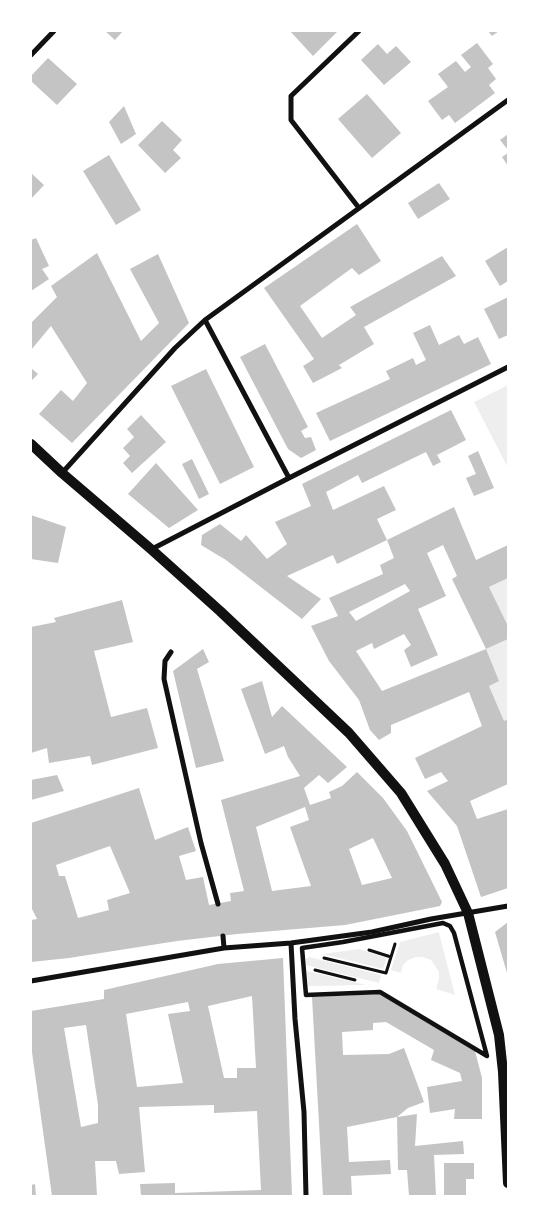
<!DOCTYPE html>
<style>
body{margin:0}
#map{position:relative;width:539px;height:1227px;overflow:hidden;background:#fff;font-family:Quicksand,sans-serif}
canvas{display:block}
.frame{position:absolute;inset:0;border:32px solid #fff;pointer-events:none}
</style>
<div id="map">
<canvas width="539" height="1227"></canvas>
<div class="frame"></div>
</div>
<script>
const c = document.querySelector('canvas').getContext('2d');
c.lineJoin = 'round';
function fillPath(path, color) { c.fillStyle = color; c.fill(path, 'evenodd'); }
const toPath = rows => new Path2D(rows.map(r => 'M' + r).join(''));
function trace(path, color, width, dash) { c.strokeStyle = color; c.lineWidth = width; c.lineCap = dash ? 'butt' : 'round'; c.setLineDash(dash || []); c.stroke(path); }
const green = toPath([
 [508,385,508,468,474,402],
 [508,578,508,626,489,587],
 [508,639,508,719,504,721,489,686,486,649],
 [439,932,439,933,455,995,436,989,439,979,439,972,431,960,423,957,416,957,408,960,403,965,401,973,391,970,400,942],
 [359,949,387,958,383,969,323,954],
 [309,957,381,975,379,983,306,965,306,959],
 [307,971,366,985,308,986]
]);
const building = toPath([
 [105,31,123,31,115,40],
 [290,31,338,31,313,56],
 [488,31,499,31,492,36],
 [477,43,493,64,488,68,496,79,489,85,495,93,455,123,449,115,442,120,428,101,448,87,438,74,456,61,465,72,471,67,461,55],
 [378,44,387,54,396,46,411,62,384,85,361,60],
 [48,58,77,84,57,105,31,81,31,76],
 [367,94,401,133,372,158,338,119],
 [124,106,136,134,121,144,109,122],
 [162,121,182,140,173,150,181,158,165,173,138,145],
 [508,134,508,150,500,140],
 [508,153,508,166,502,157],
 [109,155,141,210,116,225,83,171],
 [31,173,44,185,31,199],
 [439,183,450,199,418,219,408,203],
 [357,224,381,261,359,275,352,268,300,306,322,338,356,315,350,307,442,256,456,276,364,327,374,344,339,365,342,368,313,383,303,366,314,359,264,288],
 [36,238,49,266,42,269,49,279,31,291,31,240],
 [508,247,508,281,500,286,485,261],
 [97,253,141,341,159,323,130,269,158,254,189,323,72,443,39,414,61,390,73,401,87,383,51,326,31,350,31,323,57,297,51,286],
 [508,297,508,335,499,339,484,309],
 [430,325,439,345,459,335,464,344,478,337,491,364,330,441,316,413,390,379,386,371,413,358,416,365,426,360,413,333],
 [265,344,308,427,301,431,305,438,311,437,316,450,301,458,288,449,240,357],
 [31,368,38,374,31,381],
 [206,369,254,467,220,484,171,386],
 [451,410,466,440,437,455,441,462,433,466,426,452,362,483,358,475,326,492,333,510,384,486,396,510,377,519,387,540,454,507,476,560,508,545,508,578,489,587,508,626,508,639,486,649,452,579,457,576,443,545,427,553,446,596,418,609,438,655,411,667,404,650,411,645,404,634,374,649,372,643,356,651,382,691,486,649,499,681,489,686,504,721,508,719,508,784,470,801,477,819,508,809,508,888,481,897,457,826,427,791,448,781,441,772,425,779,415,758,482,726,469,692,391,725,391,733,379,740,370,730,359,700,329,661,311,626,338,616,329,598,383,574,380,565,394,558,387,540,337,564,333,555,287,576,321,599,302,619,226,560,201,545,202,535,220,524,241,541,246,535,267,559,287,544,275,522,311,506,302,484],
 [405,584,410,591,356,621,349,612],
 [141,415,166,442,132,473,123,463,130,456,123,448,134,437,127,429],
 [478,451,494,488,474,496,466,478,476,474,468,456],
 [192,459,209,494,199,499,182,464],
 [156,463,198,510,169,528,128,494],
 [31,515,66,527,58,563,31,559],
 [122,600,133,642,94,651,111,717,147,708,158,748,92,765,90,756,49,763,47,748,31,753,31,627,56,622,54,618],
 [203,649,209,662,197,669,224,761,196,768,173,671],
 [262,681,272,717,282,706,347,767,328,783,319,775,304,788,310,805,331,798,329,792,342,786,357,772,383,798,407,831,442,902,440,906,345,925,237,934,177,941,69,958,31,962,31,920,37,919,31,907,31,823,139,788,155,840,188,827,196,851,179,856,186,880,203,877,209,905,231,901,230,893,244,891,221,800,300,776,288,757,284,746,265,754,241,689],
 [305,807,309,820,290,827,311,886,272,891,256,827],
 [373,838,392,878,362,885,349,849],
 [110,846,130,893,107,900,109,910,78,918,65,876,59,876,56,865],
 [57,775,64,791,31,800,31,780],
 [508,922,508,973,507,973,495,932],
 [283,958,292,1196,141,1196,140,1184,175,1183,175,1193,261,1190,257,1111,214,1113,214,1105,139,1107,145,1172,119,1174,116,1161,95,1161,97,1196,52,1196,31,1045,31,1011,104,999,104,990,218,964],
 [252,996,256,1068,237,1068,237,1078,224,1078,208,1006],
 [188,1002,190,1011,168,1014,183,1083,137,1087,126,1014],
 [86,1025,98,1105,98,1123,81,1127,64,1028],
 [379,994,475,1051,482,1078,482,1119,454,1119,455,1109,430,1113,427,1087,462,1081,460,1073,431,1060,434,1050,386,1022,373,1023,373,1030,342,1032,343,1055,389,1054,404,1048,424,1102,408,1108,397,1117,417,1114,415,1146,463,1141,464,1154,434,1155,436,1196,409,1196,407,1170,398,1170,397,1117,347,1127,349,1162,390,1160,391,1174,351,1176,352,1196,323,1196,312,997],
 [444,1163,474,1163,474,1179,466,1179,466,1196,444,1196],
 [35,1184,36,1196,31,1196,31,1185]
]);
const path = toPath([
 [369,950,391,957],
 [324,958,386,973,395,944],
 [315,970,355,980]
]);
const pedestrian = toPath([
 [443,923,450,926,454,933,487,1056,380,992,306,995,302,948,343,942,443,923]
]);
const minor = toPath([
 [31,55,54,31],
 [359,208,291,120,291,96,359,31],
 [205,320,289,478],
 [62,473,175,348,205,320,508,100],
 [152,549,289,478,508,367],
 [171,652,165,661,164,679,201,843,218,904],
 [223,936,224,948],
 [291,943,295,1019,304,1112,306,1196],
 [31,981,224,948,291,943,372,932,431,919,508,906]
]);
const secondary = toPath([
 [31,444,62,473,152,550,220,611,349,733,401,793,445,864,468,913,499,1035,503,1072,508,1183]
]);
fillPath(green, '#eee');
fillPath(building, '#c4c4c4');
trace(path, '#111', 3);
trace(pedestrian, '#111', 4.5);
trace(minor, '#111', 5);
trace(secondary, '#111', 10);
</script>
